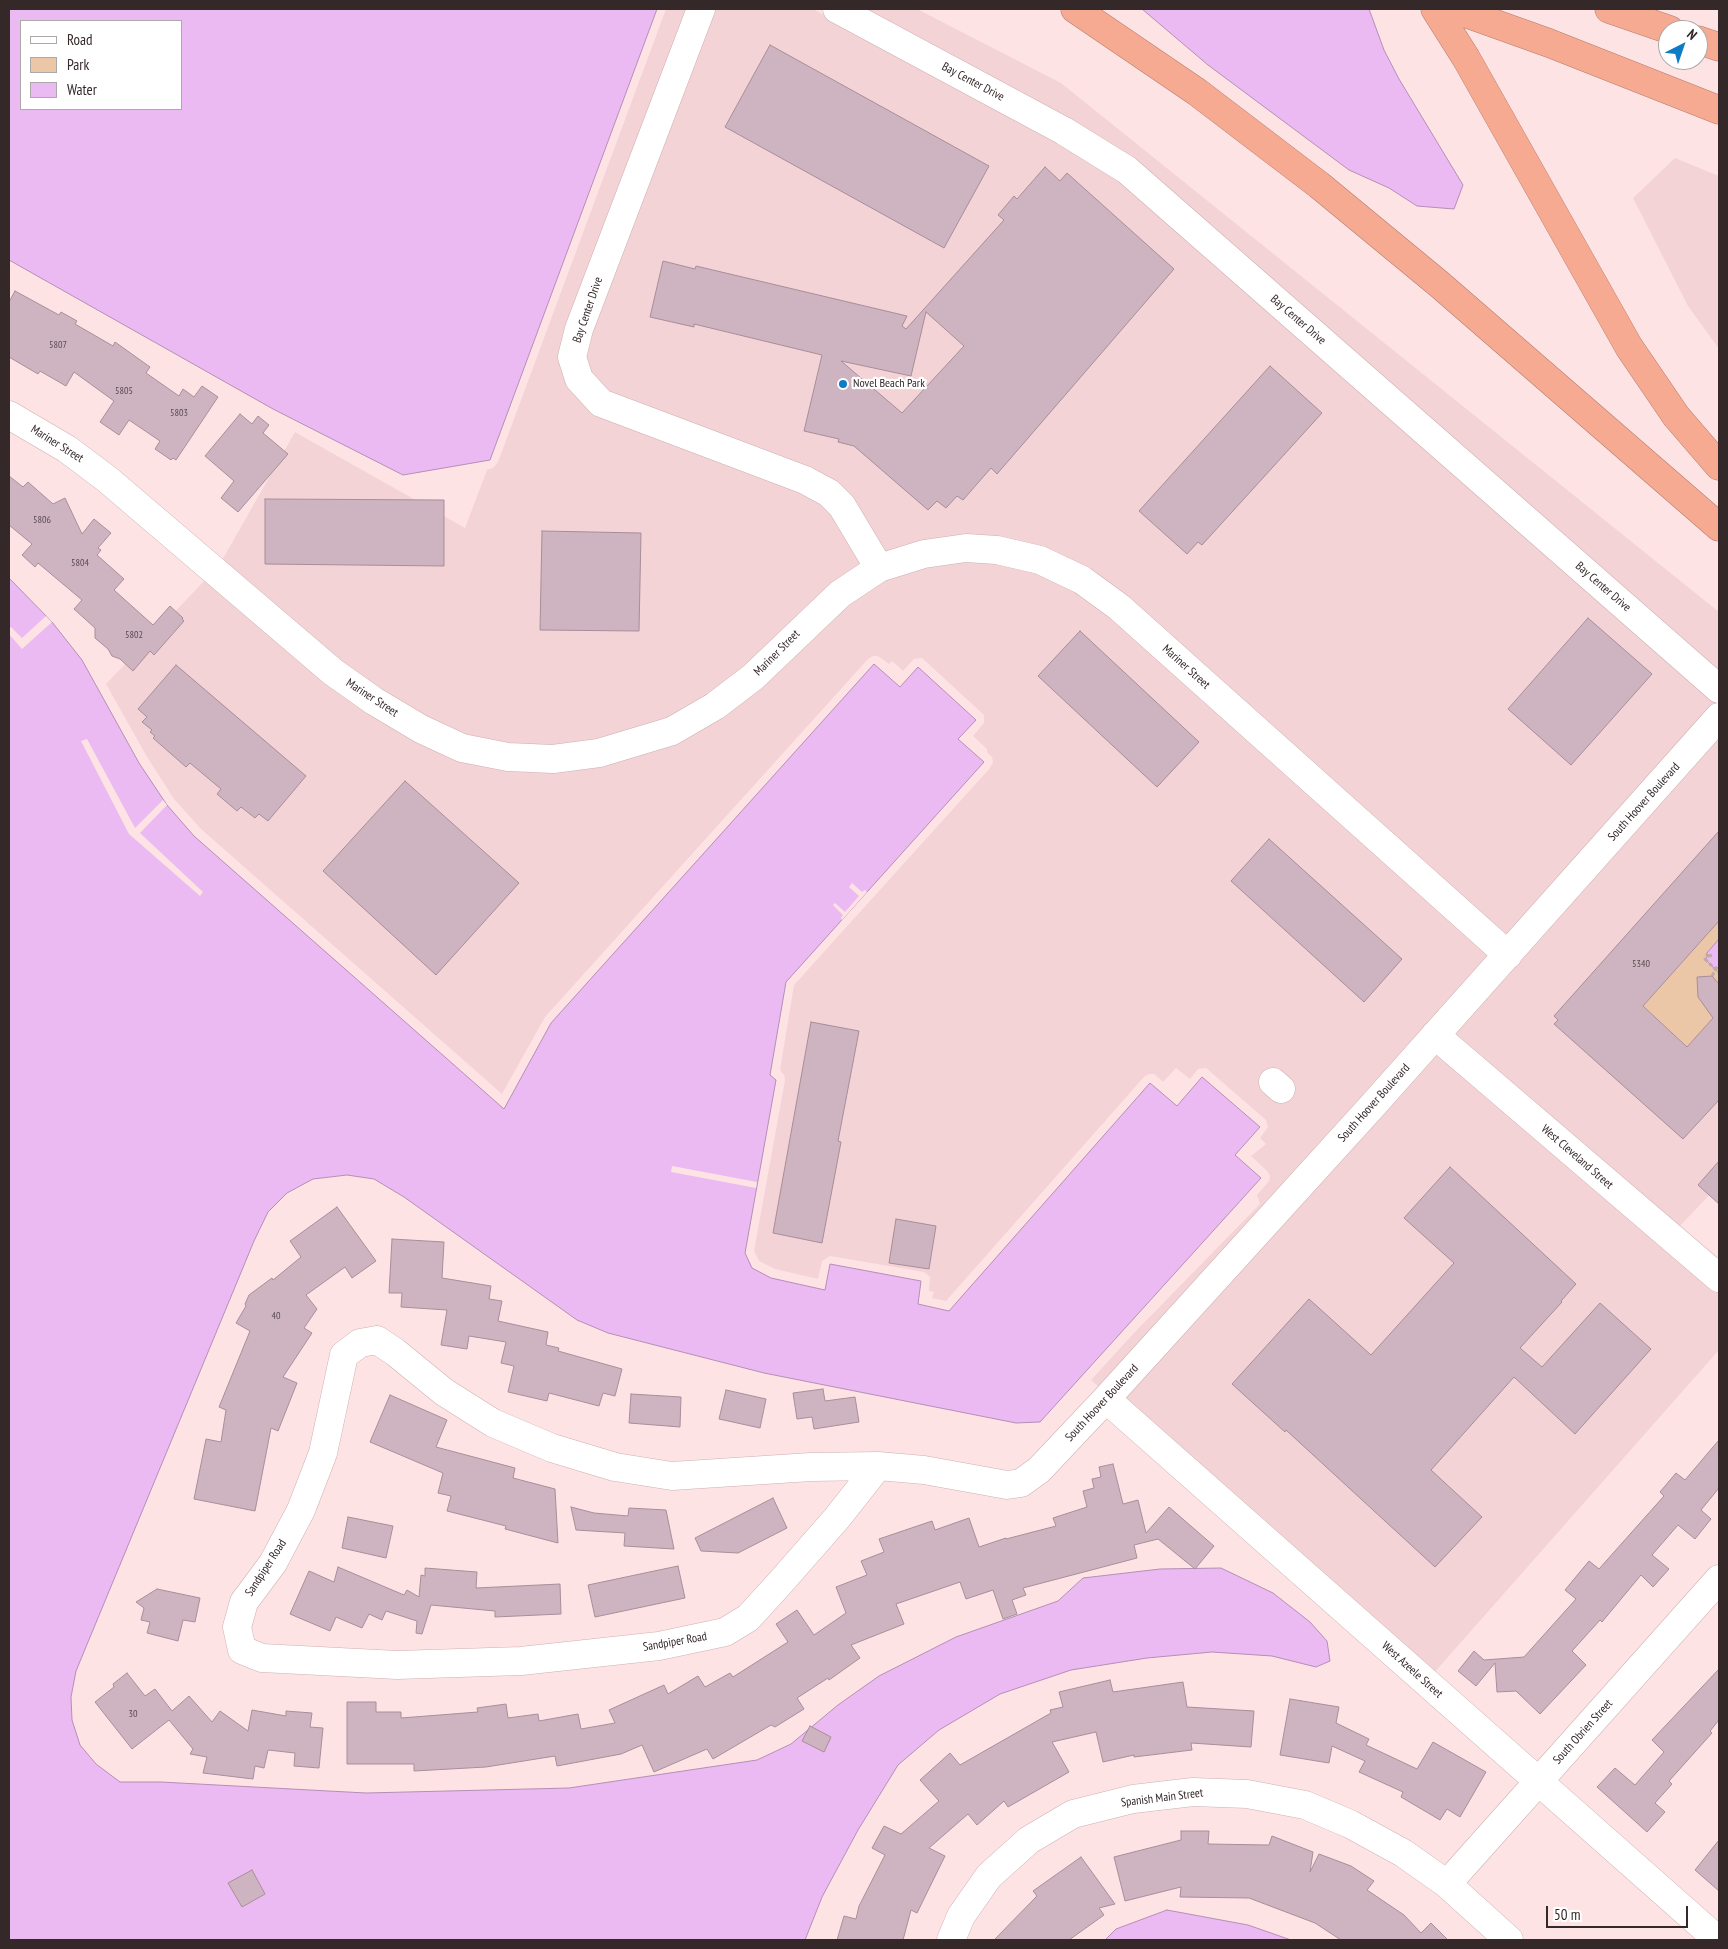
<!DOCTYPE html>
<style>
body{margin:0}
#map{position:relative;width:1728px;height:1949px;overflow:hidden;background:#fee3e5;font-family:"PT Sans Narrow",sans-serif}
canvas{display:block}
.frame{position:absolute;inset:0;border:10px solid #342829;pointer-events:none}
.legend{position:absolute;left:20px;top:20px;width:162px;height:90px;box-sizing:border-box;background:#fff;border:1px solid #aea9a9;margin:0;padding:6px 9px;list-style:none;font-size:15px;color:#342829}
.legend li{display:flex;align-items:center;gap:10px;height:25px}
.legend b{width:25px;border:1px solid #aea9a9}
.north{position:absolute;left:1658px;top:20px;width:50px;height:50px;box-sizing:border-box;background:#fff;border:1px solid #aea9a9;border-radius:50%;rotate:41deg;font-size:14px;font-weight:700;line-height:20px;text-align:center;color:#342829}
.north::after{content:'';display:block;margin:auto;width:18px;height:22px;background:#0c7cc6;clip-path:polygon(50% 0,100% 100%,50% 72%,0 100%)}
.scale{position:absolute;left:1546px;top:1906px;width:142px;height:22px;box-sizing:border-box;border:2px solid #342829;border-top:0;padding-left:6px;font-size:15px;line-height:18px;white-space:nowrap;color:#342829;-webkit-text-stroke:4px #fff;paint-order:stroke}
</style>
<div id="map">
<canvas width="1728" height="1949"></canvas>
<div class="frame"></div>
<ul class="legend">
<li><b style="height:6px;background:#fff"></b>Road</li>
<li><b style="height:14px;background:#ecc7a7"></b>Park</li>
<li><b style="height:14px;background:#ebbaf2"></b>Water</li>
</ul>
<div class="north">N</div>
<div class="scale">50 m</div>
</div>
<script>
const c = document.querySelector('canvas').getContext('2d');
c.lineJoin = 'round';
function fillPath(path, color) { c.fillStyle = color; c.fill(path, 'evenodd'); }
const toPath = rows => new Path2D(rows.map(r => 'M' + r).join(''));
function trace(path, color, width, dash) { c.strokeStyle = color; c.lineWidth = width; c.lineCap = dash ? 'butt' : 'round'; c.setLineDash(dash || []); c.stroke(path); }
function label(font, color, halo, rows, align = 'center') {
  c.font = font + ' "PT Sans Narrow",sans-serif'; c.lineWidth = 4.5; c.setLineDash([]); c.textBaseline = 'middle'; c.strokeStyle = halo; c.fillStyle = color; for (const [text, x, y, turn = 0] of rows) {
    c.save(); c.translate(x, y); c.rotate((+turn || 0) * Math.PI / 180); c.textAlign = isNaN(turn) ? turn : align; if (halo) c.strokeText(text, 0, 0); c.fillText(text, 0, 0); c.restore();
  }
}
const built = toPath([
 [666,9,690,9,569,383,800,490,833,513,865,565,747,670,669,722,631,734,554,748,510,746,466,738,427,720,340,664,221,562,295,432,465,528,487,470,493,468,498,462],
 [712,9,813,9,1058,140,1121,179,1718,703,1508,940,1046,551,884,556,863,519,608,394,588,373,583,356],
 [860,9,917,9,1061,83,1719,612,1719,675,1133,161],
 [1675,158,1719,176,1719,349,1688,306,1633,198],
 [965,559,1036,570,1076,590,1112,616,1493,956,1102,1390,1091,1380,1133,1334,1260,1204,1257,1195,1269,1181,1270,1176,1267,1171,1251,1156,1266,1144,1260,1138,1268,1127,1266,1120,1206,1068,1198,1069,1190,1079,1176,1068,1163,1082,1154,1074,1149,1074,1144,1077,946,1301,932,1298,934,1292,929,1291,930,1277,924,1272,830,1256,822,1261,818,1279,775,1269,759,1261,754,1251,785,1080,784,1075,780,1070,794,985,990,768,993,762,992,757,987,752,987,749,973,736,984,723,984,715,922,658,914,659,903,671,892,661,889,664,878,656,873,656,868,659,545,1017,502,1094,201,829,174,799,147,757,106,684,206,579,415,739,600,763,807,638,882,578,925,565],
 [1719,732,1719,909,1637,1001,1634,1006,1693,1052,1719,1024,1719,1185,1678,1228,1450,1034],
 [1435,1050,1719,1293,1719,1350,1433,1674,1121,1398]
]);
const green = toPath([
 [1719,921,1719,1011,1687,1047,1643,1006]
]);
const water = toPath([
 [9,9,657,9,490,460,403,475,273,409,9,260,9,9],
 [21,21,181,21,181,109,21,109,21,21],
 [1142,9,1369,9,1384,50,1399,79,1463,185,1454,209,1417,206,1389,188,1349,170,1208,65,1142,9],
 [9,578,52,622,82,660,139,763,167,805,194,836,504,1109,551,1023,874,664,900,687,918,667,976,720,958,739,984,762,786,982,770,1075,776,1080,745,1253,752,1268,771,1278,825,1290,830,1264,921,1281,918,1304,949,1311,1150,1083,1177,1106,1202,1077,1260,1127,1235,1155,1261,1178,1040,1422,1016,1423,764,1373,608,1333,577,1320,404,1197,374,1179,347,1175,313,1179,287,1193,268,1212,254,1241,76,1671,71,1697,72,1720,80,1745,96,1764,120,1782,161,1782,366,1793,569,1788,757,1760,791,1744,838,1705,879,1676,956,1637,1058,1601,1083,1578,1160,1569,1221,1568,1273,1593,1310,1622,1327,1641,1330,1661,1316,1667,1272,1656,1212,1652,1147,1658,1071,1670,1000,1694,939,1730,898,1765,858,1830,822,1897,805,1940,9,1940,9,578],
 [1719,939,1719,973,1705,959,1708,956,1706,954,1719,939],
 [1167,1910,1248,1925,1291,1940,1105,1940,1116,1929,1167,1910]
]);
const pier = toPath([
 [46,616,52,622,22,649,9,634,9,629,11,627,22,638],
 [87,739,135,828,163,800,167,805,140,833,203,892,200,896,129,834,81,741],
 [852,883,862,892,865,890,867,892,842,920,841,918,843,915,833,905,835,903,845,912,859,896,849,887],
 [672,1166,757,1182,756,1188,671,1172]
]);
const building = toPath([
 [770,45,989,166,944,248,725,127,770,45],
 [1045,167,1060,181,1067,173,1174,269,997,474,991,468,963,500,957,496,946,508,937,501,928,510,854,446,838,442,839,439,804,431,822,355,694,324,694,327,650,317,663,261,695,269,696,266,907,316,902,326,906,329,1004,220,998,215,1014,196,1017,199,1045,167],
 [926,312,964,346,902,413,841,361,911,376,926,312],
 [15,291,59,315,61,312,77,321,75,324,113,346,115,342,150,367,146,373,179,396,183,389,194,397,202,386,218,397,176,460,173,458,171,460,155,449,160,441,129,420,119,435,100,422,114,401,74,372,66,386,40,371,38,374,9,357,9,302,15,291],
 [1270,366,1322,413,1202,545,1198,542,1187,554,1139,511,1270,366],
 [240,414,252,424,258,416,269,425,263,433,288,454,238,512,221,498,234,481,205,456,240,414],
 [9,476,23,487,28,482,53,504,65,498,82,534,94,519,111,533,98,548,101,550,97,555,124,579,114,590,153,625,170,606,183,618,182,619,184,621,154,655,150,651,133,671,120,659,112,656,108,649,95,638,95,628,74,609,82,600,38,563,35,567,22,555,32,544,9,525,9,476],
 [265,499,444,500,444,566,265,564,265,499],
 [542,531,641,533,639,631,540,630,542,531],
 [1588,618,1652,674,1571,765,1508,709,1588,618],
 [1080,631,1199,742,1157,787,1038,676,1080,631],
 [176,665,306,776,268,821,259,814,255,818,241,807,237,811,217,794,221,789,190,763,186,767,153,738,155,736,150,732,152,730,142,722,147,717,138,709,176,665],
 [405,781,519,883,436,975,323,871,405,781],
 [1719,831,1719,921,1643,1006,1687,1047,1713,1018,1698,997,1697,977,1712,976,1719,984,1719,1100,1683,1139,1554,1024,1558,1020,1554,1016,1719,831],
 [1269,839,1402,959,1364,1002,1231,881,1269,839],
 [811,1022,859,1031,838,1141,841,1142,822,1243,773,1233,811,1022],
 [1719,1161,1719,1204,1698,1185,1719,1161],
 [1450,1167,1576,1284,1561,1301,1562,1302,1520,1348,1542,1367,1600,1303,1651,1349,1575,1434,1514,1377,1431,1470,1482,1517,1435,1567,1286,1430,1285,1432,1232,1384,1309,1299,1371,1355,1454,1263,1404,1218,1450,1167],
 [337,1207,376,1261,352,1278,345,1267,306,1295,317,1309,304,1328,312,1333,283,1377,297,1383,278,1431,271,1428,255,1511,194,1499,206,1439,221,1442,226,1410,219,1407,250,1331,236,1323,246,1306,245,1304,249,1295,272,1278,273,1280,301,1257,290,1241,337,1207],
 [896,1219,936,1226,929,1269,889,1263,896,1219],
 [392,1239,444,1242,442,1278,491,1286,489,1299,502,1301,498,1321,548,1332,546,1345,559,1348,558,1351,622,1369,615,1396,603,1393,599,1406,549,1393,547,1401,508,1392,514,1366,501,1363,506,1342,469,1336,467,1349,441,1345,447,1310,401,1307,402,1293,389,1293,392,1239],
 [823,1389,825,1401,855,1397,859,1422,814,1429,812,1417,797,1419,793,1393,823,1389],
 [726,1390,766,1399,760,1428,719,1419,726,1390],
 [631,1394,681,1397,680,1427,629,1423,631,1394],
 [390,1395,447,1420,436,1447,515,1468,513,1478,555,1489,558,1543,505,1529,506,1526,447,1511,451,1496,438,1493,443,1473,370,1442,390,1395],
 [1719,1440,1719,1488,1701,1510,1711,1519,1695,1539,1678,1525,1652,1555,1669,1569,1653,1587,1641,1575,1602,1622,1600,1620,1572,1651,1586,1665,1540,1714,1516,1691,1497,1692,1495,1663,1476,1686,1458,1671,1474,1651,1484,1660,1524,1657,1576,1599,1565,1590,1589,1561,1599,1569,1664,1496,1660,1492,1676,1473,1685,1480,1719,1440],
 [1113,1464,1123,1504,1138,1500,1146,1533,1169,1507,1214,1546,1195,1569,1158,1539,1134,1545,1137,1558,1023,1588,1026,1595,1012,1600,1017,1614,1003,1619,993,1590,966,1599,960,1582,896,1604,904,1624,851,1645,860,1658,829,1680,828,1678,797,1698,804,1709,775,1727,771,1725,713,1759,707,1749,654,1772,642,1745,621,1754,557,1766,555,1756,486,1767,414,1771,414,1764,347,1764,347,1702,376,1702,376,1712,401,1712,401,1718,478,1712,477,1708,506,1704,508,1718,538,1714,539,1721,578,1714,581,1729,615,1723,609,1710,664,1685,668,1694,698,1676,705,1687,730,1673,733,1677,788,1642,776,1624,797,1610,814,1635,846,1613,836,1587,867,1575,861,1561,884,1552,879,1539,932,1521,935,1530,969,1518,979,1547,1006,1538,1006,1539,1056,1526,1053,1518,1087,1507,1083,1491,1094,1488,1092,1479,1101,1477,1099,1467,1113,1464],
 [773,1498,787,1528,738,1553,701,1551,695,1538,773,1498],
 [571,1507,594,1513,628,1516,629,1508,666,1510,674,1549,624,1546,625,1533,576,1530,571,1507],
 [348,1517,393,1526,386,1558,342,1548,348,1517],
 [678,1566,685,1598,595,1617,588,1585,678,1566],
 [338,1567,404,1595,407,1590,419,1597,421,1575,425,1576,425,1568,477,1572,476,1588,560,1584,561,1614,495,1617,495,1611,431,1605,422,1634,416,1633,417,1621,386,1611,382,1620,369,1614,362,1628,336,1617,330,1631,290,1614,309,1571,334,1582,338,1567],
 [157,1589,200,1598,195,1622,183,1620,178,1641,147,1633,150,1622,141,1620,144,1608,136,1602,157,1589],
 [1719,1669,1719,1720,1710,1731,1712,1733,1669,1781,1672,1784,1655,1803,1665,1812,1647,1832,1597,1787,1615,1768,1635,1785,1664,1752,1652,1740,1719,1669],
 [127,1673,145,1696,155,1689,172,1711,189,1696,212,1722,220,1711,248,1731,252,1710,286,1716,286,1711,312,1713,310,1727,323,1728,319,1768,294,1766,295,1753,268,1750,264,1768,255,1766,253,1779,203,1773,207,1757,190,1754,193,1749,169,1720,132,1749,95,1702,114,1687,113,1684,127,1673],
 [1110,1680,1113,1692,1183,1682,1187,1707,1254,1711,1251,1747,1191,1743,1192,1750,1134,1757,1134,1755,1103,1762,1096,1732,1052,1742,1069,1772,1008,1807,1004,1801,977,1825,968,1814,929,1848,945,1856,917,1913,911,1910,903,1940,837,1940,844,1916,856,1919,859,1906,885,1855,872,1848,884,1826,901,1834,939,1801,920,1780,950,1753,960,1765,1051,1713,1050,1710,1063,1707,1059,1692,1110,1680],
 [1290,1699,1339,1707,1336,1723,1369,1739,1366,1745,1417,1769,1433,1742,1486,1772,1460,1817,1447,1809,1440,1820,1401,1797,1403,1792,1359,1772,1365,1761,1332,1746,1329,1763,1280,1755,1290,1699],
 [810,1726,831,1737,824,1752,802,1741,810,1726],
 [1181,1831,1209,1831,1208,1844,1269,1845,1272,1836,1313,1852,1310,1872,1319,1854,1351,1866,1374,1881,1367,1890,1404,1915,1421,1933,1431,1923,1448,1940,1341,1940,1315,1923,1249,1898,1180,1897,1181,1887,1125,1901,1114,1857,1181,1840,1181,1831],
 [1719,1840,1719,1891,1695,1870,1719,1840],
 [1081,1857,1115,1904,1099,1908,1104,1915,1069,1940,994,1940,1037,1896,1033,1891,1081,1857],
 [252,1870,265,1894,242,1907,228,1883,252,1870]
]);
const path = toPath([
 [1706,954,1708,956,1705,959,1719,973],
 [1708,956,1714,955],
 [1712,976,1718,965]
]);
const minor = toPath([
 [701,9,579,329,572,357,579,379,601,403,805,480,829,493,842,506,879,568],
 [837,9,1064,131,1127,170,1719,689],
 [9,415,67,449,107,479,333,672,374,701,421,729,462,748,508,757,553,759,599,753,672,731,715,706,753,677,840,594,879,568,924,554,966,548,997,550,1040,560,1082,580,1119,607,1508,955],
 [1435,1035,1719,1278],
 [1273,1082,1281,1089],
 [377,1340,395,1352,444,1392,493,1423,552,1448,615,1467,672,1476,811,1467,878,1466,837,1518,780,1583,748,1618,725,1632,659,1646,521,1661,397,1665,262,1658,242,1650,237,1627,244,1602,273,1563,301,1510,323,1453,344,1355,360,1343,377,1340],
 [1106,1399,1718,1940],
 [878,1466,924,1470,1007,1485,1021,1483,1039,1470,1106,1399,1374,1104,1719,717],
 [1447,1884,1719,1579],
 [951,1940,961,1916,989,1876,1029,1840,1073,1814,1133,1799,1193,1792,1247,1794,1305,1805,1350,1824,1403,1853,1447,1884,1509,1940]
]);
const highway = toPath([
 [1075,9,1197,92,1319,185,1439,284,1719,527],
 [1435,9,1466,58,1629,347,1676,416,1719,466],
 [1454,9,1549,43,1719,110],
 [1609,9,1670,30],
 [1698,40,1719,47]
]);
const markers = [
 [843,384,5,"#0c7cc6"]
];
const numberNames = [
 ["5807",58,345],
 ["5805",124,391],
 ["5803",179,413],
 ["5806",42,520],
 ["5804",80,563],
 ["5802",134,635],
 ["5340",1641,964],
 ["40",276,1316],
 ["30",133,1714]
];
const streetNames = [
 ["Bay Center Drive",973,82,28],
 ["Bay Center Drive",588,310,-71],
 ["Bay Center Drive",1298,320,41],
 ["Mariner Street",57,444,32],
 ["Bay Center Drive",1603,587,41],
 ["Mariner Street",777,653,-45],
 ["Mariner Street",1186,667,42],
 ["Mariner Street",372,698,33],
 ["South Hoover Boulevard",1644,802,-48],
 ["South Hoover Boulevard",1374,1103,-48],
 ["West Cleveland Street",1577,1157,41],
 ["South Hoover Boulevard",1102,1403,-47],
 ["Sandpiper Road",266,1568,-57],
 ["Sandpiper Road",675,1642,-10],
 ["West Azeele Street",1412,1670,42],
 ["South Obrien Street",1583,1732,-48],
 ["Spanish Main Street",1162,1798,-7]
];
const poiNames = [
 ["Novel Beach Park",853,384]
];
fillPath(built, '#f4d3d6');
fillPath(green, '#ecc7a7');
fillPath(water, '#ebbaf2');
trace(water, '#b48eb6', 1);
fillPath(pier, '#fee3e5');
fillPath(building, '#ceb3c0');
trace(building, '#a88e9a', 1);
trace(minor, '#ceafb1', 29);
trace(highway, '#b27c6d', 29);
trace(path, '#bfa9ab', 3, [4, 2.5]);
trace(minor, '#fff', 28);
trace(highway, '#f6aa92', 28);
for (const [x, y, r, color] of markers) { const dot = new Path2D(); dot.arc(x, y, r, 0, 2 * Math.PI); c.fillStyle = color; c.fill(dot); trace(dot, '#fff', 2); }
label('10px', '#5a4b4f', null, numberNames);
label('12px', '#342829', '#fff', streetNames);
label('12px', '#342829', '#fff', poiNames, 'left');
</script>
